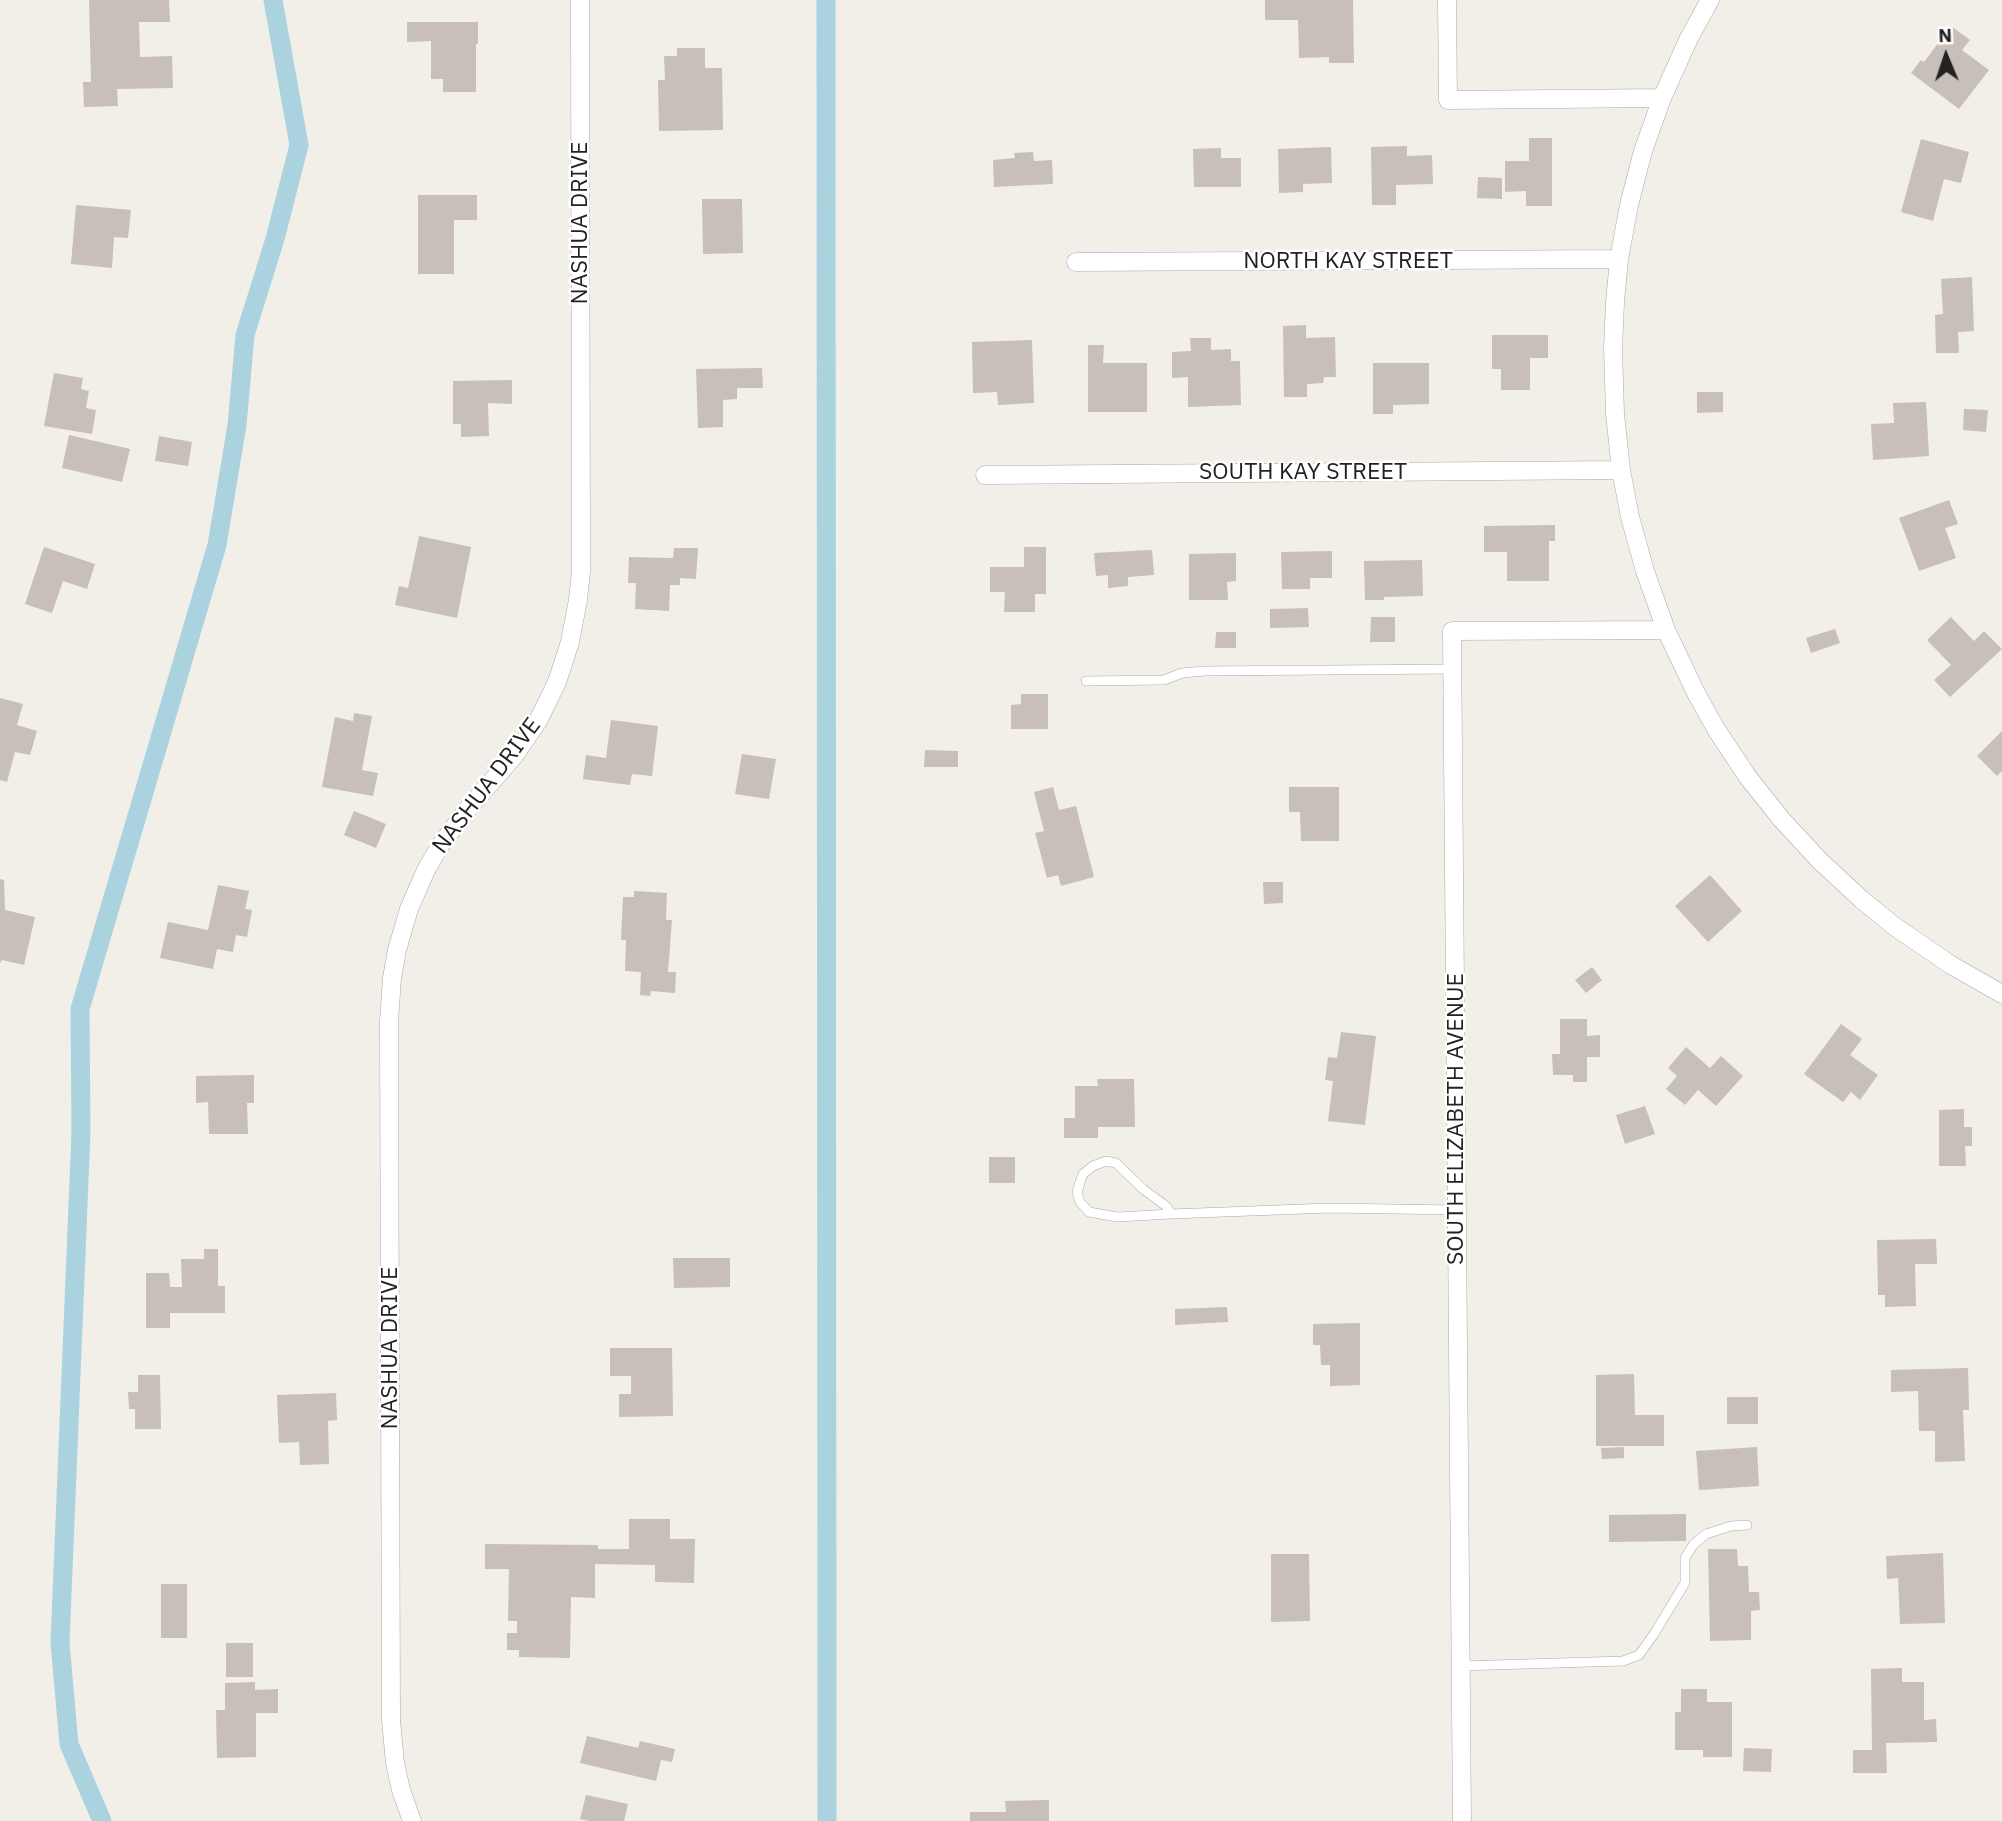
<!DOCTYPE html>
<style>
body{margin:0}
#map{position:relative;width:2002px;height:1821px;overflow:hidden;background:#f2efe9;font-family:"IBM Plex Sans",sans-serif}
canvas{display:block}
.north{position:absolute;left:1911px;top:21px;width:70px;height:70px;-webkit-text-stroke:5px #fff;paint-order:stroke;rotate:358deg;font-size:19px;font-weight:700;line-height:28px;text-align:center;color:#222}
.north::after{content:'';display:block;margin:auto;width:24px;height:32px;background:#222;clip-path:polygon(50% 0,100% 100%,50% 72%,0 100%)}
</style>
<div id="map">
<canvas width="2002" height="1821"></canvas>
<div class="north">N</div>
</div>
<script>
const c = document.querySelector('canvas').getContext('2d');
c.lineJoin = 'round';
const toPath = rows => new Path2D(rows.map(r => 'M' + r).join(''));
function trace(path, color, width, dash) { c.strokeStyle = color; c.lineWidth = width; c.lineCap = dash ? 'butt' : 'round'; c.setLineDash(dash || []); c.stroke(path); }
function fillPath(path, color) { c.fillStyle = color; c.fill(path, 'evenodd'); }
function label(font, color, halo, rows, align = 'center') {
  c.font = font + ' "IBM Plex Sans",sans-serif'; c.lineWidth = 5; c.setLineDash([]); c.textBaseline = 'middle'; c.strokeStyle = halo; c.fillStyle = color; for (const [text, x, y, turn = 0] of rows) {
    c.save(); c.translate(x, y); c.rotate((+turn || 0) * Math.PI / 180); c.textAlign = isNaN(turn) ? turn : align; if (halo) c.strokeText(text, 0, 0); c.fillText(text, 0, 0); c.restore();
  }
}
const canal = toPath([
 [826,0,827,1821],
 [102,1821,69,1744,60,1643,81,1132,80,1009,217,545,237,425,245,335,275,239,299,145,273,0]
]);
const building = toPath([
 [89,0,169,0,170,22,139,22,140,57,172,56,173,88,117,89,118,106,84,107,83,82,91,82],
 [1265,0,1353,0,1354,63,1329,63,1329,57,1299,58,1298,20,1265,20],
 [407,22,478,22,478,44,476,44,476,92,443,92,443,79,431,79,431,41,407,42],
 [1951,26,1970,40,1962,50,1989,70,1959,109,1911,73,1921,60,1924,62],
 [677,48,705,48,705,68,722,68,723,130,659,131,658,80,665,80,664,56,677,56],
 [1529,138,1552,138,1552,206,1526,206,1526,191,1505,192,1505,161,1529,161],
 [1921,139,1969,152,1961,183,1944,179,1933,221,1901,212],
 [1407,146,1407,156,1432,155,1433,184,1396,185,1396,205,1372,205,1371,147],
 [1331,147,1332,183,1303,184,1303,192,1279,193,1278,149],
 [1221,148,1221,158,1241,158,1241,187,1194,187,1193,149],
 [1033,152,1034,161,1052,160,1053,184,994,187,993,160,1015,158,1014,153],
 [1478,177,1502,178,1502,199,1477,198],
 [418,195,477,195,477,220,454,220,454,274,418,274],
 [702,199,742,199,743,253,703,254],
 [76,205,131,210,128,238,114,237,112,268,71,264],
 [1972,277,1974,331,1958,332,1959,353,1936,353,1935,315,1943,314,1941,279],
 [1306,325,1306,338,1335,337,1336,377,1324,377,1323,383,1307,384,1307,397,1284,397,1283,326],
 [1492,335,1548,335,1548,358,1530,358,1530,390,1501,390,1501,369,1492,369],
 [1190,338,1211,338,1211,350,1231,349,1231,361,1240,361,1241,405,1188,407,1188,377,1172,378,1172,352,1191,351],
 [1032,340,1034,403,998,405,997,392,973,393,972,342],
 [1088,345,1104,345,1103,363,1147,363,1147,412,1088,412],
 [1373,363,1429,363,1429,404,1393,405,1393,414,1373,414],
 [762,368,763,388,737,388,737,399,723,400,723,427,698,428,696,369],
 [54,373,83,378,81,389,89,391,86,408,96,410,92,434,44,426],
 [512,380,512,404,488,403,489,436,461,437,461,424,453,424,453,381],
 [1697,392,1723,392,1723,412,1697,413],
 [1926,402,1929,456,1873,460,1871,424,1894,423,1893,403],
 [1964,409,1988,410,1986,432,1963,430],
 [69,435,130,449,122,482,62,468],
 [159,436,192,442,188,466,155,461],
 [1949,500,1958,524,1945,528,1956,558,1919,571,1899,518],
 [1555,525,1555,541,1549,541,1549,581,1507,581,1507,552,1484,552,1484,526],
 [419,536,471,547,457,618,395,605,399,586,408,588],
 [44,547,95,564,87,589,63,581,52,613,25,604],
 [1024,547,1046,547,1046,594,1035,594,1035,612,1004,612,1005,592,990,592,990,567,1024,567],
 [674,548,698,548,696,579,680,578,680,585,670,585,669,611,635,609,636,583,628,583,629,557,673,558],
 [1152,550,1154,575,1128,577,1128,586,1108,588,1108,575,1096,576,1094,553],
 [1332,551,1332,578,1310,578,1310,589,1282,589,1281,552],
 [1236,553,1236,581,1227,582,1228,600,1189,600,1189,554],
 [1422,560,1423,596,1384,597,1384,600,1365,600,1364,561],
 [1308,608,1309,627,1270,628,1270,609],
 [1371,617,1395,617,1395,642,1370,642],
 [1951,617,1974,641,1984,631,2002,649,1950,697,1934,680,1951,665,1927,640],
 [1835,629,1840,643,1811,653,1806,638],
 [1216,632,1236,632,1236,648,1215,648],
 [1021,694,1048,694,1048,729,1011,729,1011,705,1021,704],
 [0,698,23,704,17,725,37,731,30,755,15,752,7,782,0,780],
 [354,713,372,716,362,770,378,773,373,796,322,787,335,717,353,721],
 [611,720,658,726,652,776,632,774,630,785,583,779,586,755,606,758],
 [2002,731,2002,771,1997,776,1977,756],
 [925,750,958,751,958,767,924,767],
 [742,754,776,759,769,799,735,794],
 [1053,787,1059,810,1076,806,1094,877,1061,886,1058,875,1047,878,1035,833,1044,831,1034,792],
 [1289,787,1339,787,1339,841,1301,841,1300,812,1289,812],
 [354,811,386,824,376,848,344,835],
 [1710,875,1742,911,1708,942,1675,906],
 [0,879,4,880,5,910,35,917,24,965,2,960,0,963],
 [1263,882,1283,882,1283,903,1264,904],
 [218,885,249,891,245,909,252,910,247,937,236,935,233,952,217,949,213,969,160,958,168,922,208,930],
 [634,891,667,893,666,920,672,920,668,972,676,972,675,993,651,991,650,996,640,995,641,972,625,971,626,940,621,940,623,897,634,897],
 [1592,967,1602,980,1586,993,1575,980],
 [1560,1019,1587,1019,1587,1036,1600,1035,1600,1057,1587,1057,1587,1082,1573,1082,1573,1075,1553,1075,1552,1054,1560,1054],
 [1841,1024,1862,1039,1850,1055,1878,1075,1860,1100,1851,1092,1843,1102,1804,1074],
 [1341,1032,1376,1036,1365,1125,1328,1121,1333,1081,1325,1080,1328,1057,1337,1058],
 [1686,1047,1710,1068,1721,1056,1743,1076,1716,1106,1698,1090,1685,1105,1666,1089,1677,1076,1668,1068],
 [254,1075,254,1103,247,1103,248,1134,209,1134,208,1102,196,1103,196,1076],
 [1097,1079,1134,1079,1135,1127,1098,1127,1098,1138,1064,1138,1064,1118,1075,1118,1075,1086,1098,1086],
 [1645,1106,1655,1134,1625,1144,1616,1115],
 [1964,1109,1964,1127,1972,1127,1972,1146,1965,1146,1966,1166,1939,1166,1939,1110],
 [989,1157,1015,1157,1015,1183,989,1183],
 [1936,1239,1937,1264,1915,1264,1916,1306,1885,1307,1885,1295,1878,1295,1877,1240],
 [204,1249,218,1249,218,1286,225,1286,225,1313,170,1313,170,1328,146,1328,146,1273,169,1273,170,1287,182,1287,181,1259,204,1259],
 [673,1258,730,1258,730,1287,674,1288],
 [1227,1307,1228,1322,1175,1325,1175,1309],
 [1360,1323,1360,1385,1330,1386,1330,1365,1321,1365,1320,1345,1313,1345,1313,1324],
 [610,1348,672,1348,673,1416,619,1417,619,1394,631,1394,631,1376,610,1376],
 [1968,1368,1969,1410,1963,1410,1965,1461,1935,1462,1935,1431,1919,1431,1918,1391,1891,1392,1891,1370],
 [1634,1374,1635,1415,1664,1415,1664,1446,1596,1446,1596,1375],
 [138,1375,160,1375,161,1429,135,1429,135,1409,129,1409,128,1392,138,1392],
 [336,1393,337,1420,328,1421,329,1464,300,1465,299,1442,279,1443,277,1395],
 [1727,1397,1758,1397,1758,1424,1727,1424],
 [1624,1447,1624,1458,1602,1459,1601,1448],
 [1757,1447,1759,1486,1699,1490,1696,1451],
 [1686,1514,1686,1541,1609,1542,1609,1515],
 [629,1519,670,1519,670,1539,695,1539,694,1583,655,1582,655,1565,595,1564,595,1598,571,1597,570,1658,519,1657,519,1650,507,1650,507,1633,517,1633,517,1621,508,1621,509,1569,485,1569,485,1544,598,1545,598,1549,629,1549],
 [1708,1549,1737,1549,1738,1566,1748,1566,1749,1592,1759,1592,1760,1610,1751,1611,1751,1640,1710,1641],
 [1943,1553,1945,1623,1900,1624,1898,1578,1887,1579,1886,1556],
 [1271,1554,1309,1554,1310,1621,1271,1622],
 [161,1584,187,1584,187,1638,161,1638],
 [226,1643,253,1643,253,1677,226,1677],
 [1902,1668,1902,1682,1924,1682,1924,1720,1936,1719,1937,1742,1886,1743,1887,1773,1853,1773,1853,1750,1872,1750,1871,1669],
 [255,1682,255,1690,278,1689,278,1713,256,1713,256,1757,217,1758,216,1710,225,1710,225,1683],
 [1681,1689,1707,1689,1707,1702,1732,1702,1732,1757,1703,1757,1703,1750,1675,1750,1675,1712,1681,1712],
 [587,1736,638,1748,640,1741,675,1749,672,1762,661,1760,656,1781,580,1763],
 [1744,1748,1772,1749,1771,1772,1743,1771],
 [586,1795,628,1804,624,1821,589,1821,580,1819],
 [1049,1800,1049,1821,970,1821,970,1812,1006,1812,1005,1801]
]);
const service = toPath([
 [1086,681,1164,680,1182,673,1205,671,1453,669],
 [1171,1214,1166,1206,1143,1189,1116,1163,1106,1161,1093,1166,1083,1174,1080,1182,1077,1193,1080,1202,1089,1212,1117,1217,1171,1214,1330,1208,1457,1210],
 [1461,1666,1623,1661,1639,1655,1654,1634,1685,1583,1685,1558,1693,1545,1706,1534,1731,1526,1747,1525]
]);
const minor = toPath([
 [1447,0,1448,100,1662,98],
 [1710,0,1689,38,1662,98,1643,151,1629,205,1619,259,1615,302,1613,349,1615,414,1621,470,1630,517,1645,571,1666,630,1696,693,1716,729,1747,776,1782,820,1820,861,1861,899,1894,926,1951,965,2002,994],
 [1076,262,1619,259],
 [985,475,1621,470],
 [412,1821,401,1790,395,1763,391,1720,389,1021,392,978,397,950,409,909,426,870,440,846,466,811,514,756,538,721,557,682,570,642,578,600,581,571,580,0],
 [1462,1821,1452,631,1666,630]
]);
const streetNames = [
 ["NASHUA DRIVE",580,223,-90],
 ["NORTH KAY STREET",1348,261],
 ["SOUTH KAY STREET",1303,472],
 ["NASHUA DRIVE",487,786,-53],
 ["SOUTH ELIZABETH AVENUE",1456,1119,-90],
 ["NASHUA DRIVE",390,1348,-90]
];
trace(canal, '#aad3df', 19);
fillPath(building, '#c7bfb8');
trace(service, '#a9a9a9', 10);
trace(minor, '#a9a9a9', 19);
trace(service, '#fff', 9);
trace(minor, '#fff', 18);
label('23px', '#222', '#fff', streetNames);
</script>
